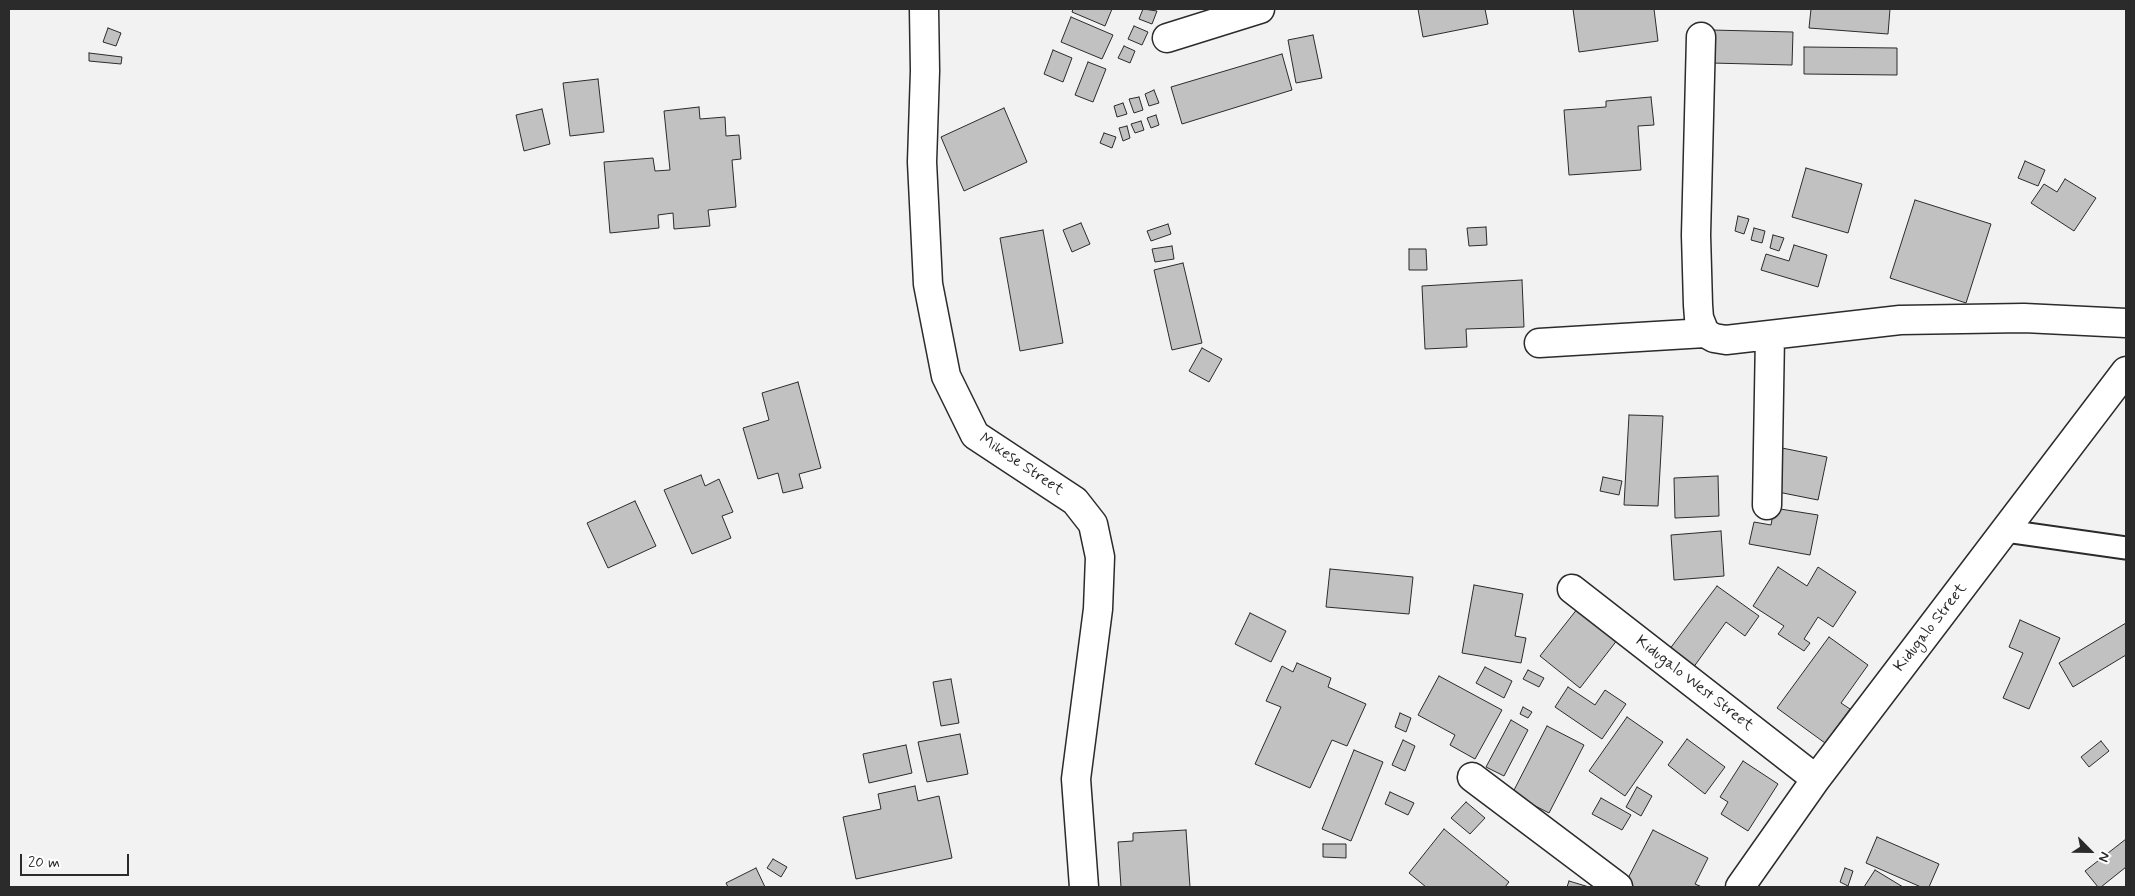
<!DOCTYPE html>
<style>
body{margin:0}
#map{position:relative;width:2135px;height:896px;overflow:hidden;background:#f2f2f2;font-family:Mynerve,sans-serif}
canvas{display:block}
.frame{position:absolute;inset:0;border:10px solid #2b2b2b;pointer-events:none}
.north{position:absolute;left:2065px;top:826px;width:50px;height:50px;-webkit-text-stroke:4px #fff;paint-order:stroke;rotate:113deg;font-size:14px;font-weight:700;line-height:20px;text-align:center;color:#2b2b2b}
.north::after{content:'';display:block;margin:auto;width:18px;height:22px;background:#2b2b2b;clip-path:polygon(50% 0,100% 100%,50% 72%,0 100%)}
.scale{position:absolute;left:20px;top:854px;width:109px;height:22px;box-sizing:border-box;border:2px solid #2b2b2b;border-top:0;padding-left:6px;font-size:15px;line-height:18px;white-space:nowrap;color:#2b2b2b;-webkit-text-stroke:4px #fff;paint-order:stroke}
</style>
<div id="map">
<canvas width="2135" height="896"></canvas>
<div class="frame"></div>
<div class="north">N</div>
<div class="scale">20 m</div>
</div>
<script>
const c = document.querySelector('canvas').getContext('2d');
c.lineJoin = 'round';
function fillPath(path, color) { c.fillStyle = color; c.fill(path, 'evenodd'); }
const toPath = rows => new Path2D(rows.map(r => 'M' + r).join(''));
function trace(path, color, width, dash) { c.strokeStyle = color; c.lineWidth = width; c.lineCap = dash ? 'butt' : 'round'; c.setLineDash(dash || []); c.stroke(path); }
function label(font, color, halo, rows, align = 'center') {
  c.font = font + ' Mynerve,sans-serif'; c.lineWidth = 4; c.setLineDash([]); c.textBaseline = 'middle'; c.strokeStyle = halo; c.fillStyle = color; for (const [text, x, y, turn = 0] of rows) {
    c.save(); c.translate(x, y); c.rotate((+turn || 0) * Math.PI / 180); c.textAlign = isNaN(turn) ? turn : align; if (halo) c.strokeText(text, 0, 0); c.fillText(text, 0, 0); c.restore();
  }
}
const building = toPath([
 [1073,9,1112,9,1105,26,1072,12,1073,9],
 [1143,9,1157,11,1152,24,1139,19,1143,9],
 [1418,9,1485,9,1488,24,1423,37,1418,9],
 [1573,9,1654,9,1658,41,1579,52,1573,9],
 [1811,9,1890,9,1888,34,1809,28,1811,9],
 [1071,17,1113,35,1102,59,1061,42,1071,17],
 [1134,26,1148,32,1142,45,1128,39,1134,26],
 [108,28,121,33,116,46,103,42,108,28],
 [1711,30,1793,32,1792,65,1711,63,1711,30],
 [1313,35,1322,78,1296,83,1288,40,1313,35],
 [1124,46,1135,51,1130,63,1118,58,1124,46],
 [1804,47,1897,48,1897,75,1804,74,1804,47],
 [1053,50,1072,58,1063,82,1044,74,1053,50],
 [89,53,122,57,121,64,89,61,89,53],
 [1282,54,1292,90,1182,124,1171,87,1282,54],
 [1088,62,1106,69,1093,102,1075,95,1088,62],
 [598,79,604,132,570,136,563,83,598,79],
 [1154,90,1159,103,1149,106,1145,94,1154,90],
 [1139,97,1143,110,1134,113,1129,99,1139,97],
 [1651,97,1654,125,1638,126,1641,170,1569,175,1564,110,1606,107,1606,101,1651,97],
 [1123,103,1127,114,1117,117,1114,106,1123,103],
 [699,107,700,119,725,117,726,136,739,135,741,159,732,160,736,207,708,210,710,226,674,229,673,213,658,215,659,228,610,233,604,162,653,158,655,171,670,170,664,111,699,107],
 [1004,108,1027,162,964,191,941,137,1004,108],
 [542,109,550,144,524,151,516,115,542,109],
 [1156,115,1159,125,1151,128,1147,118,1156,115],
 [1141,121,1144,130,1135,133,1131,124,1141,121],
 [1127,126,1130,138,1123,141,1119,128,1127,126],
 [1104,133,1116,137,1112,148,1100,143,1104,133],
 [2025,161,2045,170,2038,186,2018,178,2025,161],
 [1806,168,1862,184,1848,233,1792,217,1806,168],
 [2065,179,2096,198,2074,231,2031,203,2044,184,2057,192,2065,179],
 [1915,200,1991,224,1966,303,1890,278,1915,200],
 [1738,216,1749,219,1744,234,1735,231,1738,216],
 [1081,223,1090,244,1072,252,1063,230,1081,223],
 [1168,224,1171,234,1151,241,1147,231,1168,224],
 [1486,227,1487,245,1469,246,1467,228,1486,227],
 [1754,228,1765,231,1762,243,1751,240,1754,228],
 [1043,230,1063,343,1020,351,1000,238,1043,230],
 [1773,235,1784,238,1779,251,1770,248,1773,235],
 [1794,245,1827,255,1818,287,1761,270,1766,254,1789,261,1794,245],
 [1172,246,1174,259,1155,262,1152,249,1172,246],
 [1409,249,1426,249,1427,270,1409,270,1409,249],
 [1183,263,1202,343,1172,350,1154,270,1183,263],
 [1522,280,1524,327,1466,329,1467,347,1425,349,1422,286,1522,280],
 [1202,348,1222,359,1209,382,1189,371,1202,348],
 [798,382,821,468,799,474,803,488,783,493,778,473,758,479,743,428,769,420,762,393,798,382],
 [1629,415,1663,416,1658,506,1624,505,1629,415],
 [1782,448,1827,457,1818,500,1773,491,1782,448],
 [701,475,705,486,719,479,733,512,722,516,731,538,692,554,664,490,701,475],
 [1718,476,1719,516,1675,518,1674,478,1718,476],
 [1603,477,1622,481,1619,495,1600,491,1603,477],
 [635,501,656,546,608,568,587,523,635,501],
 [1774,508,1818,515,1810,555,1749,544,1754,522,1771,525,1774,508],
 [1721,531,1724,576,1674,580,1671,535,1721,531],
 [1778,567,1807,586,1818,567,1856,592,1833,627,1818,617,1804,639,1810,643,1804,651,1778,634,1784,626,1753,606,1778,567],
 [1330,569,1413,577,1409,614,1326,607,1330,569],
 [1474,585,1523,594,1515,636,1526,638,1521,663,1462,653,1474,585],
 [1717,586,1759,616,1745,636,1726,622,1693,668,1669,650,1717,586],
 [1578,608,1618,639,1580,688,1540,656,1578,608],
 [1250,613,1286,631,1271,662,1235,644,1250,613],
 [2020,620,2060,638,2029,709,2003,698,2023,653,2009,647,2020,620],
 [2126,623,2126,655,2073,687,2059,663,2126,623],
 [1829,637,1868,665,1841,703,1850,709,1825,743,1777,708,1829,637],
 [1297,663,1331,678,1328,687,1366,704,1347,746,1332,740,1310,788,1255,764,1281,707,1266,701,1282,666,1293,672,1297,663],
 [1485,667,1512,681,1504,698,1476,683,1485,667],
 [1528,670,1544,678,1539,687,1523,679,1528,670],
 [1439,676,1502,710,1475,759,1450,745,1455,735,1418,715,1439,676],
 [951,679,959,723,941,726,933,682,951,679],
 [1568,687,1595,705,1605,690,1626,704,1602,739,1555,707,1568,687],
 [1523,707,1532,712,1528,718,1520,714,1523,707],
 [1400,713,1411,718,1406,732,1395,727,1400,713],
 [1627,717,1663,742,1625,796,1589,771,1627,717],
 [1511,720,1528,730,1504,776,1486,767,1511,720],
 [1547,726,1584,745,1549,813,1512,794,1547,726],
 [960,734,968,774,927,782,918,742,960,734],
 [1687,739,1725,767,1705,794,1668,765,1687,739],
 [1403,740,1415,746,1405,771,1392,765,1403,740],
 [2101,741,2109,751,2089,767,2081,757,2101,741],
 [906,745,912,773,869,783,863,754,906,745],
 [1354,750,1383,762,1351,841,1322,829,1354,750],
 [1743,761,1778,784,1748,831,1721,814,1728,802,1720,797,1743,761],
 [915,786,918,801,939,796,952,858,856,879,843,817,881,809,878,794,915,786],
 [1637,787,1652,796,1641,816,1626,807,1637,787],
 [1390,792,1414,803,1408,815,1385,804,1390,792],
 [1601,798,1631,815,1622,830,1592,814,1601,798],
 [1466,802,1485,818,1470,834,1451,818,1466,802],
 [1444,829,1509,882,1505,887,1426,887,1409,873,1444,829],
 [1186,830,1190,887,1121,887,1118,842,1133,841,1133,833,1186,830],
 [1653,830,1708,858,1695,884,1702,887,1632,887,1625,884,1653,830],
 [1877,837,1939,864,1929,887,1921,887,1866,863,1877,837],
 [2126,839,2126,867,2101,887,2098,887,2085,871,2126,839],
 [1323,844,1346,844,1346,858,1323,857,1323,844],
 [773,859,787,867,781,877,767,868,773,859],
 [756,868,765,887,728,887,726,883,756,868],
 [1845,868,1853,871,1848,886,1840,882,1845,868],
 [1875,870,1903,887,1864,887,1875,870],
 [1569,881,1589,887,1567,887,1569,881]
]);
const service = toPath([
 [2006,531,2126,548]
]);
const minor = toPath([
 [924,9,925,71,922,162,928,284,946,376,975,435,1075,501,1093,524,1100,557,1098,609,1076,779,1084,887],
 [1701,37,1696,235,1698,305,1699,318,1705,333,1714,338,1726,340,1900,320,2024,318,2126,323],
 [1167,38,1260,9],
 [1539,343,1705,333],
 [1767,505,1770,336],
 [1572,589,1816,779],
 [1472,777,1618,887],
 [1740,887,1816,779,2126,371]
]);
const streetNames = [
 ["Mikese Street",1021,465,34],
 ["Kidugalo Street",1931,628,-52],
 ["Kidugalo West Street",1694,684,38]
];
fillPath(building, '#c1c1c1');
trace(building, '#2b2b2b', 1);
trace(service, '#2b2b2b', 25);
trace(minor, '#2b2b2b', 31);
trace(service, '#fff', 21);
trace(minor, '#fff', 28);
label('16px', '#2b2b2b', '#fff', streetNames);
</script>
